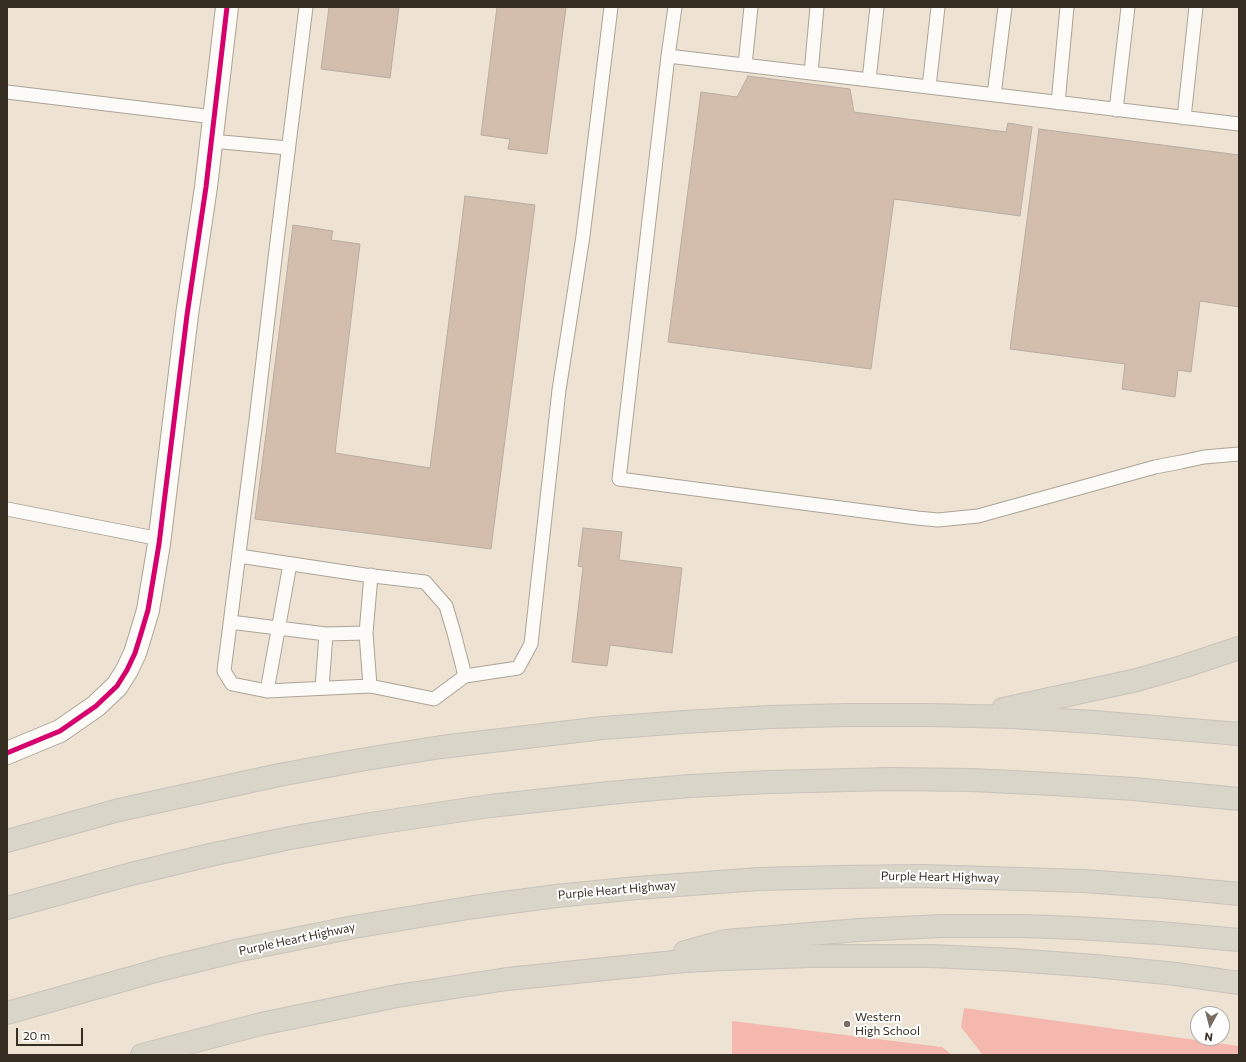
<!DOCTYPE html>
<style>
body{margin:0}
#map{position:relative;width:1246px;height:1062px;overflow:hidden;background:#eee3d3;font-family:Commissioner,sans-serif}
canvas{display:block}
.frame{position:absolute;inset:0;border:8px solid #372e23;pointer-events:none}
.north{position:absolute;left:1190px;top:1006px;width:40px;height:40px;box-sizing:border-box;background:#fff;border:1px solid #afaba7;border-radius:50%;rotate:187deg;font-size:11px;font-weight:700;line-height:16px;text-align:center;color:#372e23}
.north::after{content:'';display:block;margin:auto;width:14px;height:18px;background:#776d61;clip-path:polygon(50% 0,100% 100%,50% 72%,0 100%)}
.scale{position:absolute;left:16px;top:1028px;width:67px;height:18px;box-sizing:border-box;border:2px solid #372e23;border-top:0;padding-left:5px;font-size:12px;line-height:14px;white-space:nowrap;color:#372e23;-webkit-text-stroke:3px #fff;paint-order:stroke}
</style>
<div id="map">
<canvas width="1246" height="1062"></canvas>
<div class="frame"></div>
<div class="north">N</div>
<div class="scale">20 m</div>
</div>
<script>
const c = document.querySelector('canvas').getContext('2d');
c.lineJoin = 'round';
function fillPath(path, color) { c.fillStyle = color; c.fill(path, 'evenodd'); }
const toPath = rows => new Path2D(rows.map(r => 'M' + r).join(''));
function trace(path, color, width, dash) { c.strokeStyle = color; c.lineWidth = width; c.lineCap = dash ? 'butt' : 'round'; c.setLineDash(dash || []); c.stroke(path); }
function label(font, color, halo, rows, align = 'center') {
  c.font = font + ' Commissioner,sans-serif'; c.lineWidth = 4; c.setLineDash([]); c.textBaseline = 'middle'; c.strokeStyle = halo; c.fillStyle = color; for (const [text, x, y, turn = 0] of rows) {
    c.save(); c.translate(x, y); c.rotate((+turn || 0) * Math.PI / 180); c.textAlign = isNaN(turn) ? turn : align; if (halo) c.strokeText(text, 0, 0); c.fillText(text, 0, 0); c.restore();
  }
}
const green = toPath([
 [964,1008,1239,1046,1239,1055,983,1055,961,1027],
 [732,1021,942,1047,952,1055,732,1055]
]);
const building = toPath([
 [329,7,399,7,390,78,321,69,329,7],
 [497,7,566,7,547,154,508,149,510,139,481,135,497,7],
 [748,76,850,89,854,112,1006,132,1008,123,1032,127,1020,216,894,199,871,369,668,342,701,92,737,97,748,76],
 [1039,129,1239,155,1239,307,1200,301,1191,372,1178,370,1175,397,1122,389,1125,364,1010,349,1039,129],
 [465,196,535,205,491,549,255,519,293,225,333,231,331,240,360,244,335,453,430,468,465,196],
 [583,528,622,532,619,560,682,568,672,653,610,645,607,666,572,662,583,567,578,566,583,528]
]);
const service = toPath([
 [306,7,278,233,256,420,224,671,232,684,267,691,370,686,434,699,465,676,518,668,531,644,559,390,583,236,611,7],
 [675,7,668,56,1239,124],
 [668,56,619,479,917,518,938,520,978,516,1155,467,1181,462,1204,457,1239,454],
 [745,65,751,7],
 [811,73,817,7],
 [869,80,877,7],
 [929,87,938,7],
 [7,92,214,117],
 [994,95,1005,7],
 [1058,103,1067,7],
 [1116,110,1128,7],
 [1184,118,1196,7],
 [211,141,288,148],
 [7,509,160,539],
 [239,556,365,575,425,582,446,606,454,633,465,676],
 [230,622,326,634,366,633],
 [370,686,366,633,371,575],
 [322,688,326,634],
 [267,691,290,564]
]);
const minor = toPath([
 [7,753,60,731,96,706,117,686,127,670,135,653,140,637,148,610,159,544,187,315,206,187,227,7]
]);
const motorway = toPath([
 [1003,709,1137,680,1185,666,1239,648],
 [7,841,119,810,279,775,360,760,441,747,603,728,684,722,770,717,847,715,930,715,1012,717,1094,722,1239,734],
 [7,908,131,874,210,855,290,838,370,824,490,806,609,793,690,786,770,782,890,779,972,780,1052,784,1134,789,1239,799],
 [685,952,725,941,859,930,942,926,1022,926,1076,928,1160,933,1239,940],
 [7,1013,159,970,236,951,354,927,474,907,556,896,637,888,759,879,840,877,922,876,1084,881,1166,887,1239,894],
 [142,1055,261,1024,397,996,507,979,684,961,726,959,810,956,932,956,1014,960,1095,966,1176,974,1239,983]
]);
const cycleway = toPath([
 [7,753,60,731,96,706,117,686,127,670,135,653,140,637,148,610,159,544,187,315,206,187,227,7]
]);
const markers = [
 [847,1024,4,"#776d61"]
];
const streetNames = [
 ["Purple Heart Highway",940,877,1],
 ["Purple Heart Highway",617,890,-5],
 ["Purple Heart Highway",297,939,-12]
];
const poiNames = [
 ["Western",855,1017],
 ["High School",855,1031]
];
fillPath(green, '#f4b8af');
fillPath(building, '#d3bdad');
trace(building, '#b8ada3', 1);
trace(service, '#aca397', 15);
trace(minor, '#aca397', 24);
trace(motorway, '#c9c3bb', 24);
trace(service, '#fcfbf8', 13);
trace(minor, '#fcfbf8', 22);
trace(motorway, '#d9d5c9', 22);
trace(cycleway, '#d6006c', 5);
for (const [x, y, r, color] of markers) { const dot = new Path2D(); dot.arc(x, y, r, 0, 2 * Math.PI); c.fillStyle = color; c.fill(dot); trace(dot, '#fff', 1.5); }
label('12px', '#372e23', '#fff', streetNames);
label('12px', '#372e23', '#fff', poiNames, 'left');
</script>
